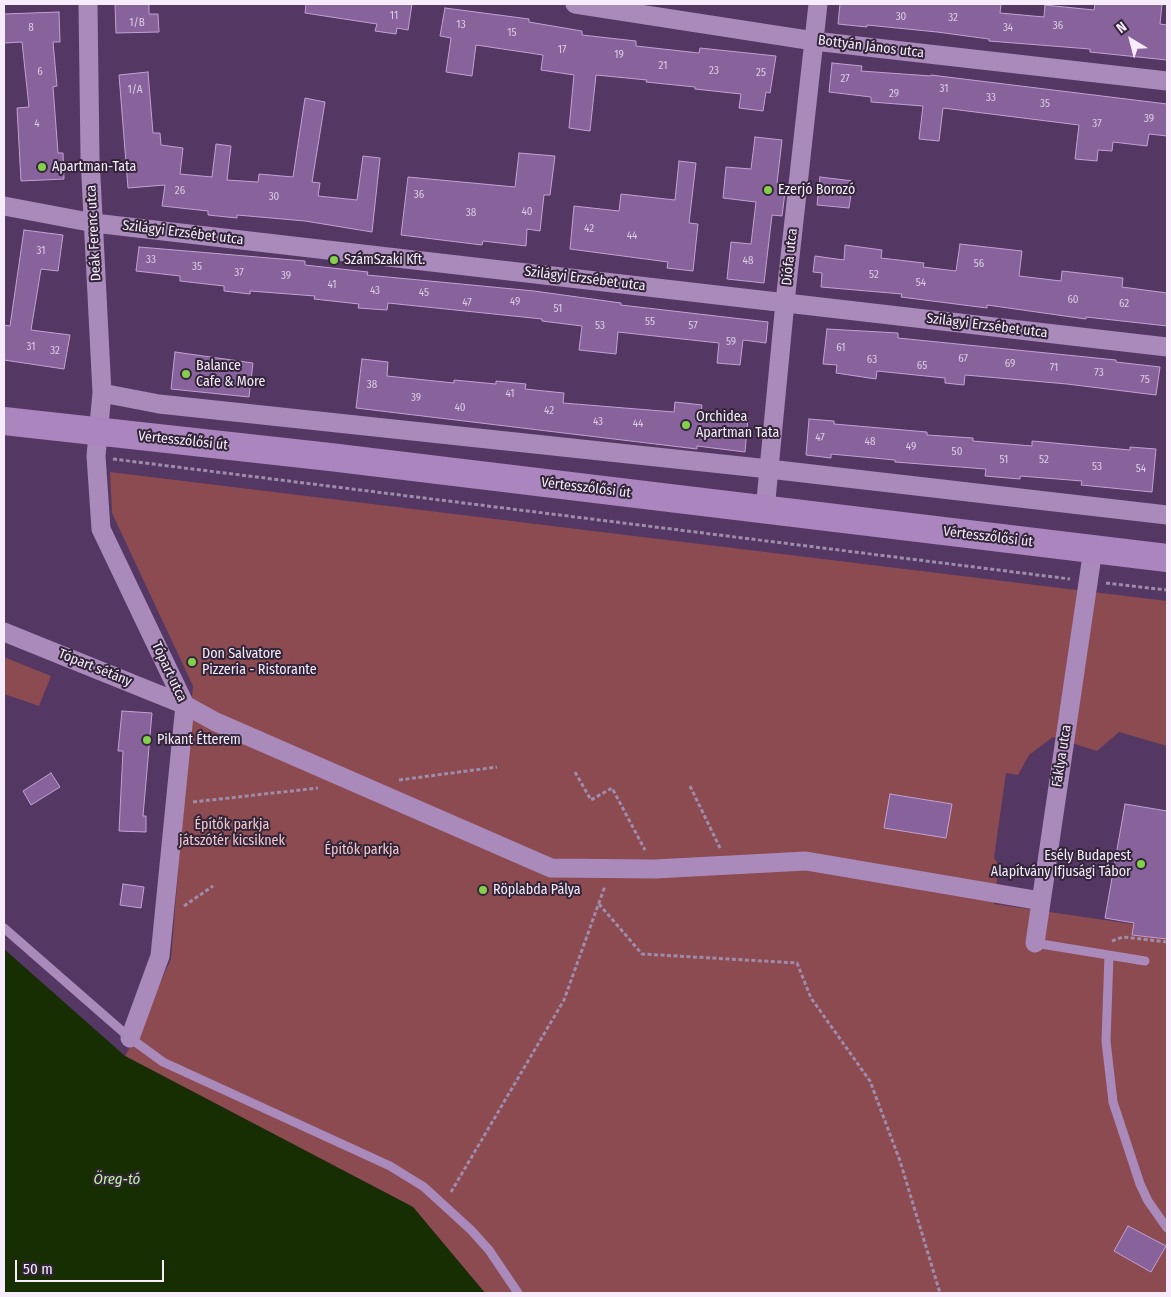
<!DOCTYPE html>
<meta charset="utf-8">
<style>
body{margin:0}
#map{position:relative;width:1171px;height:1297px;overflow:hidden;background:#543763;font-family:"Fira Sans Condensed",sans-serif}
canvas{display:block}
.frame{position:absolute;inset:0;border:5px solid #f6ecfc;pointer-events:none}
.north{position:absolute;left:1106px;top:15px;width:50px;height:50px;-webkit-text-stroke:4px #332539;paint-order:stroke;rotate:323deg;font-size:14px;font-weight:700;line-height:20px;text-align:center;color:#f6ecfc}
.north::after{content:'';display:block;margin:auto;width:18px;height:22px;background:#f6ecfc;clip-path:polygon(50% 0,100% 100%,50% 72%,0 100%)}
.scale{position:absolute;left:15px;top:1260px;width:149px;height:22px;box-sizing:border-box;border:2px solid #f6ecfc;border-top:0;padding-left:6px;font-size:15px;line-height:18px;white-space:nowrap;color:#f6ecfc;-webkit-text-stroke:4px #332539;paint-order:stroke}
</style>
<div id="map">
<canvas width="1171" height="1297"></canvas>
<div class="frame"></div>
<div class="north">N</div>
<div class="scale">50 m</div>
</div>
<script>
const c = document.querySelector('canvas').getContext('2d');
c.lineJoin = 'round';
function fillPath(path, color) { c.fillStyle = color; c.fill(path, 'evenodd'); }
const toPath = rows => new Path2D(rows.map(r => 'M' + r).join(''));
function trace(path, color, width, dash) { c.strokeStyle = color; c.lineWidth = width; c.lineCap = dash ? 'butt' : 'round'; c.setLineDash(dash || []); c.stroke(path); }
function label(font, color, halo, rows, align = 'center') {
  c.font = font + ' "Fira Sans Condensed",sans-serif'; c.lineWidth = 4; c.setLineDash([]); c.textBaseline = 'middle'; c.strokeStyle = halo; c.fillStyle = color; for (const [text, x, y, turn = 0] of rows) {
    c.save(); c.translate(x, y); c.rotate((+turn || 0) * Math.PI / 180); c.textAlign = isNaN(turn) ? turn : align; if (halo) c.strokeText(text, 0, 0); c.fillText(text, 0, 0); c.restore();
  }
}
const green = toPath([
 [110,472,1167,601,1167,746,1119,732,1097,751,1053,737,1029,755,1018,775,1006,773,994,858,999,865,994,904,1167,929,1167,1293,485,1293,413,1207,125,1056,139,1030,171,959,193,686,112,513],
 [4,657,51,676,39,706,4,694]
]);
const water = toPath([
 [4,949,125,1056,413,1207,485,1293,4,1293]
]);
const building = toPath([
 [115,4,149,4,149,14,158,14,159,32,116,33,115,4],
 [306,4,412,4,408,30,397,28,396,34,375,31,377,24,305,13,306,4],
 [840,4,1001,4,1000,13,1044,17,1045,5,1094,10,1095,4,1162,4,1160,24,1167,25,1167,60,1090,52,1090,49,989,41,989,39,937,32,867,25,867,27,838,24,840,4],
 [445,8,529,19,529,22,582,31,582,35,636,41,636,46,699,53,700,48,776,56,770,93,766,92,763,111,739,108,741,94,695,89,695,87,646,82,647,80,596,75,590,131,569,128,574,75,541,70,543,55,476,45,472,76,446,72,451,38,440,36,445,8],
 [59,12,60,42,53,42,57,86,53,87,58,153,63,153,64,179,21,181,17,108,29,107,22,42,4,43,4,14,59,12],
 [832,63,862,66,861,71,931,76,931,75,1167,104,1167,136,1149,134,1147,146,1113,142,1112,151,1098,150,1097,161,1075,159,1079,125,943,108,939,141,919,139,923,106,871,102,871,97,829,92,832,63],
 [148,72,153,133,160,133,161,145,183,148,180,174,212,177,216,144,231,146,227,180,258,182,259,174,293,177,305,98,325,102,312,182,320,183,318,196,357,200,363,156,380,158,372,232,305,221,237,215,237,218,208,215,208,211,162,206,165,185,128,188,119,75,148,72],
 [755,137,782,140,777,183,786,184,782,216,772,215,764,283,727,279,731,242,751,244,756,202,723,198,726,167,751,169,755,137],
 [519,153,555,156,550,195,544,195,540,231,527,229,526,246,483,241,482,245,401,235,408,177,515,187,519,153],
 [679,161,696,163,689,223,698,224,693,271,667,268,668,262,570,249,574,206,619,211,621,194,675,200,679,161],
 [820,177,853,181,849,208,817,205,820,177],
 [24,230,63,235,58,271,41,269,31,330,70,335,64,369,4,360,4,325,10,326,24,230],
 [960,244,1022,251,1019,276,1061,281,1062,271,1123,278,1122,287,1167,293,1167,326,1086,317,1086,319,987,305,987,308,901,297,902,294,821,287,822,273,813,272,815,256,844,260,845,245,882,250,881,258,924,263,923,267,956,271,960,244],
 [139,247,305,261,305,265,368,272,367,275,534,291,621,303,621,305,768,322,766,343,743,340,740,365,717,363,719,343,618,332,616,354,579,350,582,326,542,321,542,319,388,303,387,310,358,308,359,304,314,299,315,296,250,291,250,294,224,291,224,286,180,281,180,276,136,271,139,247],
 [827,329,898,333,898,338,1116,360,1116,362,1160,367,1156,395,1067,384,965,375,964,385,945,383,945,378,877,371,876,379,836,373,837,365,823,364,827,329],
 [175,352,253,363,249,397,171,389,175,352],
 [362,359,388,362,387,376,454,383,454,380,496,384,496,381,526,384,525,389,564,393,563,403,674,412,675,402,702,405,701,413,748,418,745,452,697,446,697,449,356,408,362,359],
 [809,419,834,421,834,424,927,432,927,435,973,438,973,441,1032,446,1032,441,1130,450,1130,447,1156,449,1152,492,1081,485,1082,481,1020,476,1020,479,985,476,986,469,895,462,895,460,831,454,831,458,806,455,809,419],
 [122,711,152,713,143,816,146,816,146,832,119,831,123,751,118,751,122,711],
 [51,773,60,787,31,805,23,791,51,773],
 [890,794,952,804,946,838,884,828,890,794],
 [1125,804,1167,811,1167,939,1132,935,1134,923,1105,918,1125,804],
 [123,884,144,887,141,908,120,905,123,884],
 [1128,1226,1166,1246,1151,1272,1114,1251,1128,1226]
]);
const path = toPath([
 [113,459,1070,579],
 [1106,583,1167,590],
 [575,772,591,800,612,788,645,850],
 [399,780,497,767],
 [690,786,720,848],
 [193,802,318,788],
 [599,904,642,954,797,963,811,998,870,1081,900,1161,940,1293],
 [184,906,213,886],
 [1112,941,1123,937,1167,942],
 [451,1192,564,1000,605,886]
]);
const lane = toPath([
 [4,928,130,1038,163,1062,390,1166,424,1187,471,1230,489,1250,518,1293],
 [1035,943,1145,961],
 [1109,955,1106,1041,1113,1102,1140,1184,1148,1201,1167,1228]
]);
const street = toPath([
 [88,4,90,158,102,393,96,456,101,529,185,705,160,956,130,1038],
 [575,4,814,41,1167,81],
 [4,206,94,223,1167,347],
 [102,393,159,404,769,469,1167,515],
 [765,510,785,302,818,4],
 [4,632,185,705,216,722,551,868,655,869,806,861,1041,901],
 [1035,943,1093,549]
]);
const primary = toPath([
 [4,421,330,457,1167,558]
]);
const markers = [
 [42,167,5,"#85cf4c"],
 [768,190,5,"#85cf4c"],
 [334,260,5,"#85cf4c"],
 [186,374,5,"#85cf4c"],
 [686,425,5,"#85cf4c"],
 [192,662,5,"#85cf4c"],
 [147,740,5,"#85cf4c"],
 [1141,864,5,"#85cf4c"],
 [483,890,5,"#85cf4c"]
];
const numberNames = [
 ["11",394,16],
 ["30",901,17],
 ["32",953,18],
 ["1/B",137,23],
 ["13",461,25],
 ["36",1058,26],
 ["8",31,28],
 ["34",1008,28],
 ["15",512,33],
 ["17",562,50],
 ["19",619,55],
 ["21",663,66],
 ["23",714,71],
 ["6",40,72],
 ["25",761,73],
 ["27",845,79],
 ["31",944,89],
 ["1/A",135,90],
 ["29",894,94],
 ["33",991,98],
 ["35",1045,104],
 ["39",1149,119],
 ["4",37,124],
 ["37",1097,124],
 ["26",180,191],
 ["36",419,195],
 ["30",274,197],
 ["40",527,212],
 ["38",471,213],
 ["42",589,229],
 ["44",632,236],
 ["31",41,251],
 ["33",151,260],
 ["48",748,261],
 ["56",979,264],
 ["35",197,267],
 ["37",239,273],
 ["52",874,275],
 ["39",286,276],
 ["54",921,283],
 ["41",332,285],
 ["43",375,291],
 ["45",424,293],
 ["60",1073,300],
 ["49",515,302],
 ["47",467,303],
 ["62",1124,304],
 ["51",558,309],
 ["55",650,322],
 ["53",600,326],
 ["57",693,326],
 ["59",731,342],
 ["31",31,347],
 ["61",841,348],
 ["32",55,351],
 ["67",963,359],
 ["63",872,360],
 ["69",1010,364],
 ["65",922,366],
 ["71",1054,368],
 ["73",1099,373],
 ["75",1145,380],
 ["38",372,385],
 ["41",510,394],
 ["39",416,398],
 ["40",460,408],
 ["42",549,411],
 ["43",598,422],
 ["44",638,424],
 ["47",820,438],
 ["48",870,442],
 ["49",911,447],
 ["50",957,452],
 ["51",1004,460],
 ["52",1044,460],
 ["53",1097,467],
 ["54",1141,469]
];
const streetNames = [
 ["Bottyán János utca",871,47,7],
 ["Deák Ferenc utca",94,233,-93],
 ["Szilágyi Erzsébet utca",183,233,7],
 ["Diófa utca",790,257,-84],
 ["Szilágyi Erzsébet utca",585,279,7],
 ["Szilágyi Erzsébet utca",987,326,7],
 ["Vértesszőlősi út",183,441,6],
 ["Vértesszőlősi út",586,488,7],
 ["Vértesszőlősi út",988,537,7],
 ["Tópart sétány",95,668,22],
 ["Tópart utca",169,672,65],
 ["Fáklya utca",1062,756,-81]
];
const poiNames = [
 ["Apartman-Tata",52,167],
 ["Ezerjó Borozó",778,190],
 ["SzámSzaki Kft.",344,260],
 ["Balance",196,366],
 ["Cafe & More",196,382],
 ["Orchidea",696,417],
 ["Apartman Tata",696,433],
 ["Don Salvatore",202,654],
 ["Pizzeria - Ristorante",202,670],
 ["Pikant Étterem",157,740],
 ["Esély Budapest",1131,856,"right"],
 ["Alapítvány Ifjusági Tábor",1131,872,"right"],
 ["Röplabda Pálya",493,890]
];
const parkNames = [
 ["Építők parkja",232,825],
 ["játszótér kicsiknek",232,841],
 ["Építők parkja",362,850]
];
const waterNames = [
 ["Öreg-tó",117,1180]
];
fillPath(green, '#8c4a51');
fillPath(water, '#162e01');
fillPath(building, '#88639b');
trace(building, '#c2a1d4', 1);
trace(path, '#9f8baa', 3, [4, 2.5]);
trace(lane, '#aa89bb', 9);
trace(street, '#aa89bb', 19);
trace(primary, '#ab85be', 28);
for (const [x, y, r, color] of markers) { const dot = new Path2D(); dot.arc(x, y, r, 0, 2 * Math.PI); c.fillStyle = color; c.fill(dot); trace(dot, '#332539', 2); }
label('11px', '#dacae4', null, numberNames);
label('14px', '#f6ecfc', '#332539', streetNames);
label('14px', '#f6ecfc', '#332539', poiNames, 'left');
label('14px', '#f4c8cb', '#332539', parkNames);
label('italic 15px', '#bff39d', '#332539', waterNames);
</script>
